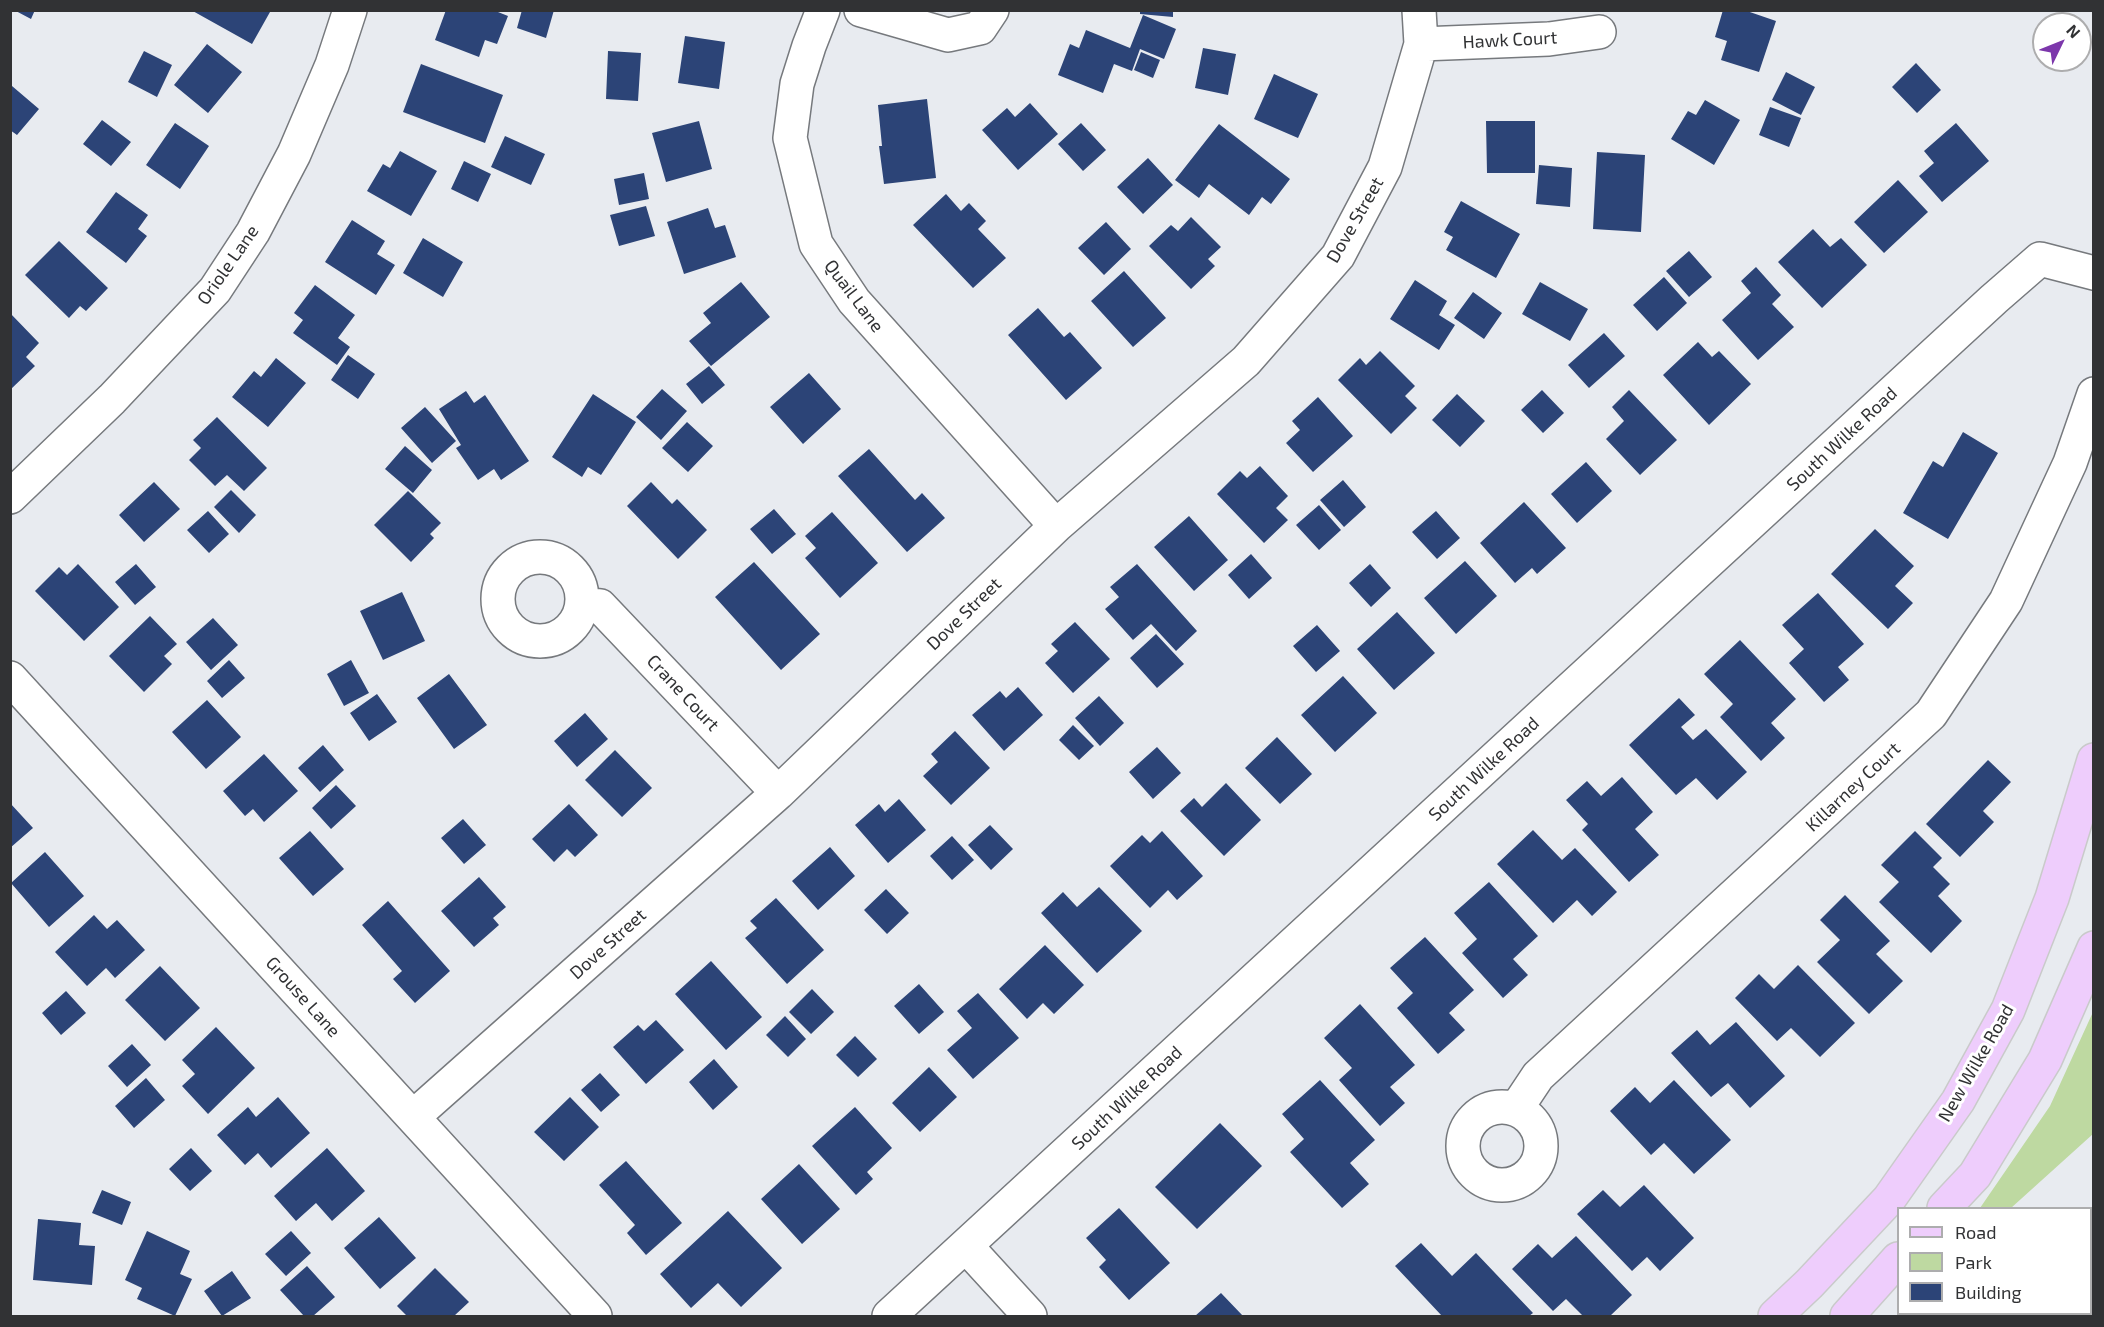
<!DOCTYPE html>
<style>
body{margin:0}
#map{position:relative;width:2104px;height:1327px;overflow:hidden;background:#e8ebf0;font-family:"Exo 2",sans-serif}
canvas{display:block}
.frame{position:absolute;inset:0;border:12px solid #313234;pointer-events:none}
.legend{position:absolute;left:1897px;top:1207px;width:195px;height:108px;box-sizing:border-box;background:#fff;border:2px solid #adadae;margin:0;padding:8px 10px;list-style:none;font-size:18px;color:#313234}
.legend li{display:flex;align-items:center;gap:12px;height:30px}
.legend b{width:30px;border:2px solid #adadae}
.north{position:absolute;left:2032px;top:12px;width:60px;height:60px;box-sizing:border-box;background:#fff;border:2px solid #adadae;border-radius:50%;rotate:47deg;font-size:16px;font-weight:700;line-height:24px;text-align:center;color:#313234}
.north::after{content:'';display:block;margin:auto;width:21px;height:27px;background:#7c37ab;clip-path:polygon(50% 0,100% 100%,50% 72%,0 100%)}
</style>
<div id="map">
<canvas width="2104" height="1327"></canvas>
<div class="frame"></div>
<ul class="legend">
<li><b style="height:8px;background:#eecdfc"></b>Road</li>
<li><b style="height:16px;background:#bed9a1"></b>Park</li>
<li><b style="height:16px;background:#2c4477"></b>Building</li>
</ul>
<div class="north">N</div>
</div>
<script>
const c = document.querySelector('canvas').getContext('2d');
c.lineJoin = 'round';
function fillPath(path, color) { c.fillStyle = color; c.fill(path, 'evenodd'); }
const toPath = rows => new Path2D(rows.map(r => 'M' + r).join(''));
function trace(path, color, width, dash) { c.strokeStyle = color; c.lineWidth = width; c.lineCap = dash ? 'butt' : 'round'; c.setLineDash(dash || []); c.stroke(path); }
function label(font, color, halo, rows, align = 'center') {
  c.font = font + ' "Exo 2",sans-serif'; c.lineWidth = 6; c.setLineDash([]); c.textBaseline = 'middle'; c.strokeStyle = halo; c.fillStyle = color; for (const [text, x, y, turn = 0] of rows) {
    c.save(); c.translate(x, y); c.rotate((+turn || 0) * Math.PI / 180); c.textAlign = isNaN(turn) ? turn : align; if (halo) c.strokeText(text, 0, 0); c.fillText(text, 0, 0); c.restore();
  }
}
const green = toPath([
 [2093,1012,2093,1134,2011,1208,1980,1208,2050,1106]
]);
const building = toPath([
 [14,10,35,10,31,19],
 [191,10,267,10,270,12,252,44],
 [446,10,493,10,508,16,497,44,485,40,479,57,435,40],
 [522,10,554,10,546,38,517,28],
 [1140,10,1173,10,1173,17,1140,14],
 [1723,10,1744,10,1776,21,1759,72,1721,60,1727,41,1715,37],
 [1143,15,1176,29,1164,59,1140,49,1132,71,1114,64,1103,93,1058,75,1070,44,1079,48,1086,30,1130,48],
 [685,36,725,42,719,89,678,83],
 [207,44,242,72,208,113,174,85],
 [1203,48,1236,54,1228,95,1195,88],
 [144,51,172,65,157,97,128,82],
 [608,51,641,53,638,101,606,99],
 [1141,52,1160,60,1153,78,1134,70],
 [1916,63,1941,90,1917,113,1892,87],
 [421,64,503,95,485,143,403,112],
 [1786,72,1815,87,1801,115,1772,100],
 [1274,74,1318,94,1298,138,1254,119],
 [12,86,39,109,17,135,10,130],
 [927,99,936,178,884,184,879,146,882,146,878,105],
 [1705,100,1740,120,1714,165,1671,139,1688,111,1696,115],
 [1030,103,1058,134,1018,170,982,130,1007,108,1015,117],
 [1770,107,1801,118,1789,147,1759,135],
 [102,120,131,142,111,166,83,144],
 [699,121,712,169,666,182,652,133],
 [1486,121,1535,121,1535,173,1487,173],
 [175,123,209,146,180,189,146,165],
 [1081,123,1106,150,1083,171,1058,144],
 [1956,123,1989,161,1942,202,1919,176,1934,163,1924,151],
 [1219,124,1290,179,1271,204,1262,197,1249,215,1209,184,1199,198,1175,180],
 [505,136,545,154,531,185,491,167],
 [400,151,437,171,411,216,367,191,383,164,390,168],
 [1597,152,1645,155,1641,232,1593,229],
 [1148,158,1173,185,1143,214,1117,187],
 [464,161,491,174,478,202,451,189],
 [1539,165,1572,168,1570,207,1536,204],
 [644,173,649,199,619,205,614,179],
 [1898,180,1928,212,1884,253,1854,222],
 [116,192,148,215,138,229,147,236,126,263,86,232],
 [946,194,961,211,969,203,986,221,978,229,1006,258,973,288,913,225],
 [1461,201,1520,234,1496,278,1446,250,1453,237,1444,232],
 [646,206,655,236,619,246,610,215],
 [708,208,715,228,725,225,736,257,684,274,667,222],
 [1191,217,1221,247,1208,259,1215,266,1191,289,1149,246,1171,225,1178,231],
 [352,220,385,241,377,254,395,265,376,295,325,262],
 [1106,222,1131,249,1104,275,1078,248],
 [1813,229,1830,247,1841,238,1867,265,1822,308,1778,262],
 [423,238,463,262,443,297,403,273],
 [59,241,108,288,86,311,80,306,69,318,25,275],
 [1689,251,1712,277,1689,297,1666,271],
 [1756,267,1781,295,1772,304,1794,327,1758,360,1722,320,1751,293,1741,281],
 [1124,271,1166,318,1133,347,1091,301],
 [1664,277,1687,303,1657,331,1633,305],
 [1415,280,1447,301,1439,315,1455,325,1439,350,1390,319],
 [741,282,770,317,711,366,689,341,711,323,703,313],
 [1540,282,1588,309,1570,341,1522,314],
 [315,285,355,315,338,338,350,347,337,365,293,333,303,320,294,313],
 [1473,292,1502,313,1484,339,1454,318],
 [1038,308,1064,337,1070,332,1102,368,1066,400,1008,335],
 [10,313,39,343,26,357,35,366,10,390],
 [1604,333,1625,356,1589,388,1568,365],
 [1698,342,1712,357,1719,351,1751,384,1709,425,1663,375],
 [1380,351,1415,386,1405,396,1417,408,1391,434,1338,380,1360,358,1366,365],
 [348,355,375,374,358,399,331,380],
 [276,358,306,383,268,427,232,397,254,371,261,377],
 [709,366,725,385,702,404,686,384],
 [809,373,841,409,803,444,770,407],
 [662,389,687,411,661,440,636,417],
 [1542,390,1564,413,1543,433,1521,410],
 [1629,390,1677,440,1640,475,1606,439,1624,421,1612,407],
 [466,391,474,403,485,395,529,461,501,480,494,469,478,480,456,448,461,445,439,409],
 [593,394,636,422,601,475,588,467,582,477,552,457],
 [1457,394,1485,421,1460,447,1432,420],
 [1318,397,1353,436,1313,472,1286,443,1300,430,1292,421],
 [425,407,456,441,432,463,401,428],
 [217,417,267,468,244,491,227,475,215,486,189,460,201,448,193,440],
 [687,422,713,446,688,472,662,448],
 [1963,432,1998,453,1948,539,1903,513,1933,461,1943,467],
 [405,446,432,470,413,493,385,469],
 [869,449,915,500,922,493,945,518,907,552,838,476],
 [1586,462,1612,491,1577,523,1551,494],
 [1260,466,1288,496,1276,508,1288,520,1264,543,1217,494,1240,471,1247,478],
 [1343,480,1366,507,1344,527,1320,500],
 [154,482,180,509,144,542,119,515],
 [651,482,672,504,677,499,707,530,678,559,627,506],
 [231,490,256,515,239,533,214,507],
 [408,491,441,523,430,534,434,538,411,562,374,525],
 [1524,502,1566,548,1537,574,1532,568,1515,583,1480,543],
 [1319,505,1341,530,1319,550,1296,525],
 [774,509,796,534,772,554,750,529],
 [208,511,229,534,209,553,187,530],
 [1436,511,1460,538,1437,559,1412,532],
 [832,512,878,563,840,598,805,558,816,548,805,536],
 [1189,516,1228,560,1194,591,1154,547],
 [1875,529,1914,566,1895,586,1913,603,1888,629,1831,574],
 [1251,554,1272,578,1249,599,1228,575],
 [1465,561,1497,596,1456,634,1424,598],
 [754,562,820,634,781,670,715,597],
 [78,564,119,607,84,641,35,591,59,567,67,575],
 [136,564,156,587,135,605,115,582],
 [1137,564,1197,631,1176,651,1151,624,1133,640,1105,609,1119,597,1110,587],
 [1370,564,1391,588,1371,607,1349,583],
 [402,592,425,641,383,660,360,611],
 [1818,593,1864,644,1838,667,1849,680,1824,702,1789,663,1804,649,1782,625],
 [1397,612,1435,653,1394,690,1357,649],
 [150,616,177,644,164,656,172,664,144,692,109,656],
 [213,618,238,645,211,670,186,642],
 [1075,622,1110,659,1073,693,1045,663,1058,651,1051,644],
 [1317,625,1340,651,1316,672,1293,646],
 [1156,634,1184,664,1157,688,1130,658],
 [1740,640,1796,699,1771,723,1785,738,1761,761,1720,717,1733,704,1704,674],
 [229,660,245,678,222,698,207,681],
 [351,660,369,693,344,706,327,674],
 [449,674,487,725,454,749,417,698],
 [1343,676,1377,713,1335,752,1301,715],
 [1018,687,1043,715,1004,751,972,715,1000,691,1006,698],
 [377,694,397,722,369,741,350,713],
 [1099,696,1124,723,1100,746,1075,718],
 [1679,698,1695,715,1681,727,1693,740,1706,729,1747,772,1717,800,1696,778,1676,795,1629,745],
 [207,700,241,737,206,769,172,732],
 [585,713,608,739,577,767,554,741],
 [1073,725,1094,746,1079,760,1059,740],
 [955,731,990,768,951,805,923,776,938,762,931,754],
 [1277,737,1312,774,1280,804,1245,768],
 [323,745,344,770,320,792,298,768],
 [1157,747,1181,773,1153,799,1129,772],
 [615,750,652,788,622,817,585,780],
 [264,754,298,791,264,822,253,809,245,816,223,791],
 [1988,760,2011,782,1983,811,1994,822,1960,857,1926,824],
 [1622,777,1653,812,1635,829,1659,855,1629,882,1582,830,1588,824,1566,800,1587,781,1601,796],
 [1226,783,1261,820,1224,856,1180,811,1194,798,1202,807],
 [336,785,356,806,331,829,312,808],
 [899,799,926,830,888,863,855,825,879,804,885,812],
 [10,803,33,828,10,848],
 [569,804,598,835,575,857,567,849,554,862,532,839],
 [463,819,486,845,464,864,441,838],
 [990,825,1013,849,991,870,968,845],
 [1533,830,1562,860,1575,848,1617,892,1592,916,1577,900,1553,923,1497,864],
 [310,831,344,869,313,896,279,858],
 [1162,831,1203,876,1177,900,1168,890,1150,908,1110,866,1142,835,1150,843],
 [1915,831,1942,858,1933,867,1950,884,1938,896,1962,921,1931,953,1879,902,1899,882,1881,865],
 [952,836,974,860,952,880,930,856],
 [830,847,855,876,818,910,792,881],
 [45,852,84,896,49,927,11,883],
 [479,877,506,907,493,918,499,925,474,947,441,911],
 [1489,882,1538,936,1513,959,1528,975,1503,998,1462,953,1477,939,1454,913],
 [1099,887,1142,931,1097,973,1041,913,1063,892,1077,907],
 [886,889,909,913,887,934,864,910],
 [1845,895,1890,941,1876,954,1903,981,1869,1014,1817,962,1840,940,1820,920],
 [776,898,824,950,787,984,745,938,757,928,750,921],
 [388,901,450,971,415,1003,393,979,402,971,362,925],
 [94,915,107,929,117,920,145,950,115,978,106,968,87,986,55,952],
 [1425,937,1474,990,1449,1013,1465,1030,1438,1054,1397,1008,1413,993,1390,968],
 [1045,945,1084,985,1054,1014,1043,1003,1027,1019,999,989],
 [711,961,762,1017,726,1050,675,994],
 [1798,965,1855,1023,1820,1057,1791,1028,1777,1041,1735,998,1759,974,1774,989],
 [160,966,200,1008,165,1041,125,1000],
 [919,984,944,1012,919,1034,894,1006],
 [812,989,834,1012,811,1034,789,1012],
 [66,991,86,1013,61,1035,42,1013],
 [978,993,1019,1038,973,1079,947,1050,972,1028,957,1011],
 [1360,1004,1415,1065,1390,1087,1405,1103,1380,1126,1339,1080,1352,1068,1324,1038],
 [785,1016,806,1039,788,1057,766,1035],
 [656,1020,684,1050,646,1084,613,1047,638,1025,644,1031],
 [1736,1022,1785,1076,1750,1108,1728,1083,1711,1097,1671,1053,1697,1030,1710,1045],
 [216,1027,255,1068,208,1114,182,1086,195,1074,182,1060],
 [855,1036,877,1059,858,1077,836,1055],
 [132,1044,151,1065,127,1087,108,1066],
 [714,1059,738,1087,713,1110,689,1082],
 [929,1067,957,1097,920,1132,892,1103],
 [600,1073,620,1095,601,1112,581,1090],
 [146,1078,165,1100,134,1128,115,1106],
 [1320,1080,1375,1140,1350,1163,1369,1184,1342,1208,1290,1152,1304,1139,1282,1114],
 [1674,1080,1731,1140,1694,1174,1664,1143,1651,1155,1610,1111,1635,1087,1650,1103],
 [278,1097,310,1133,271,1168,258,1153,245,1165,217,1135,248,1107,256,1117],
 [570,1097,599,1127,564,1161,534,1132],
 [855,1107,892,1148,867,1172,873,1179,856,1195,812,1146],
 [1220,1123,1262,1166,1197,1229,1155,1187],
 [191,1148,212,1171,190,1191,169,1169],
 [327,1148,365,1191,332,1221,316,1203,296,1221,274,1196],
 [626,1161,682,1223,646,1255,627,1233,635,1225,599,1185],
 [799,1164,840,1209,802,1244,761,1199],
 [1644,1185,1694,1238,1660,1271,1647,1257,1632,1271,1577,1214,1603,1190,1620,1207],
 [102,1190,131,1202,122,1225,92,1213],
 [1119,1208,1170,1263,1129,1300,1099,1267,1106,1260,1086,1238],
 [728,1211,782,1268,741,1307,718,1283,691,1308,660,1274],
 [379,1217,416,1258,380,1289,344,1248],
 [38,1219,81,1223,79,1245,95,1246,92,1285,33,1280],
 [147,1231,190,1251,180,1274,192,1279,175,1316,137,1299,142,1288,125,1280],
 [291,1231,311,1253,286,1276,265,1254],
 [2094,1231,2094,1292,2090,1295,2090,1233],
 [1576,1236,1632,1295,1610,1316,1583,1316,1566,1299,1553,1311,1512,1269,1538,1244,1552,1258],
 [1421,1243,1452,1276,1476,1253,1533,1313,1529,1316,1442,1316,1395,1266],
 [307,1266,335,1297,313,1316,304,1316,280,1290],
 [435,1268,469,1302,454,1316,407,1316,397,1306],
 [232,1271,251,1298,222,1316,204,1291],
 [1221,1293,1243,1316,1195,1316]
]);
const minor = toPath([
 [823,10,809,46,797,84,790,138,816,244,854,301,1056,526],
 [861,10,948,35,980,28,992,10],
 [1421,44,1549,39,1599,32],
 [10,497,112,399,215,290,253,232,294,154,332,65,350,10],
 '498 599a42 42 0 1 1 84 0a42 42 0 1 1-84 0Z',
 [582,604,600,606,778,793],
 [10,678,595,1316],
 '1463 1146a39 39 0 1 1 78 0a39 39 0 1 1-78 0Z',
 [1516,1109,1538,1076,1931,714,2006,601,2070,463,2094,394],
 [413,1117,778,793,1056,526,1246,361,1338,256,1385,167,1421,44,1419,10],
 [966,1246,1030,1316],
 [889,1316,1994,299,2040,259,2094,273]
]);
const major = toPath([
 [1944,1208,1975,1175,2045,1060,2094,948],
 [1775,1316,1809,1284,1889,1199,1958,1101,2008,1010,2052,898,2094,760],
 [1847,1316,1898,1259]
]);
const streetNames = [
 ["Hawk Court",1510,40,-3],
 ["Dove Street",1355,220,-60],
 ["Oriole Lane",228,265,-55],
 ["Quail Lane",854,296,53],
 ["South Wilke Road",1842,439,-43],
 ["Dove Street",964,614,-44],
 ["Crane Court",683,693,47],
 ["South Wilke Road",1484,769,-43],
 ["Killarney Court",1853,787,-43],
 ["Dove Street",608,944,-42],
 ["Grouse Lane",303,997,48],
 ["New Wilke Road",1976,1063,-60],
 ["South Wilke Road",1127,1098,-43]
];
fillPath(green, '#bed9a1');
fillPath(building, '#2c4477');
trace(minor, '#76797d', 36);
trace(major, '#c9caca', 36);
trace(minor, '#fff', 33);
trace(major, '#eecdfc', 33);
label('18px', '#313234', '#fff', streetNames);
</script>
